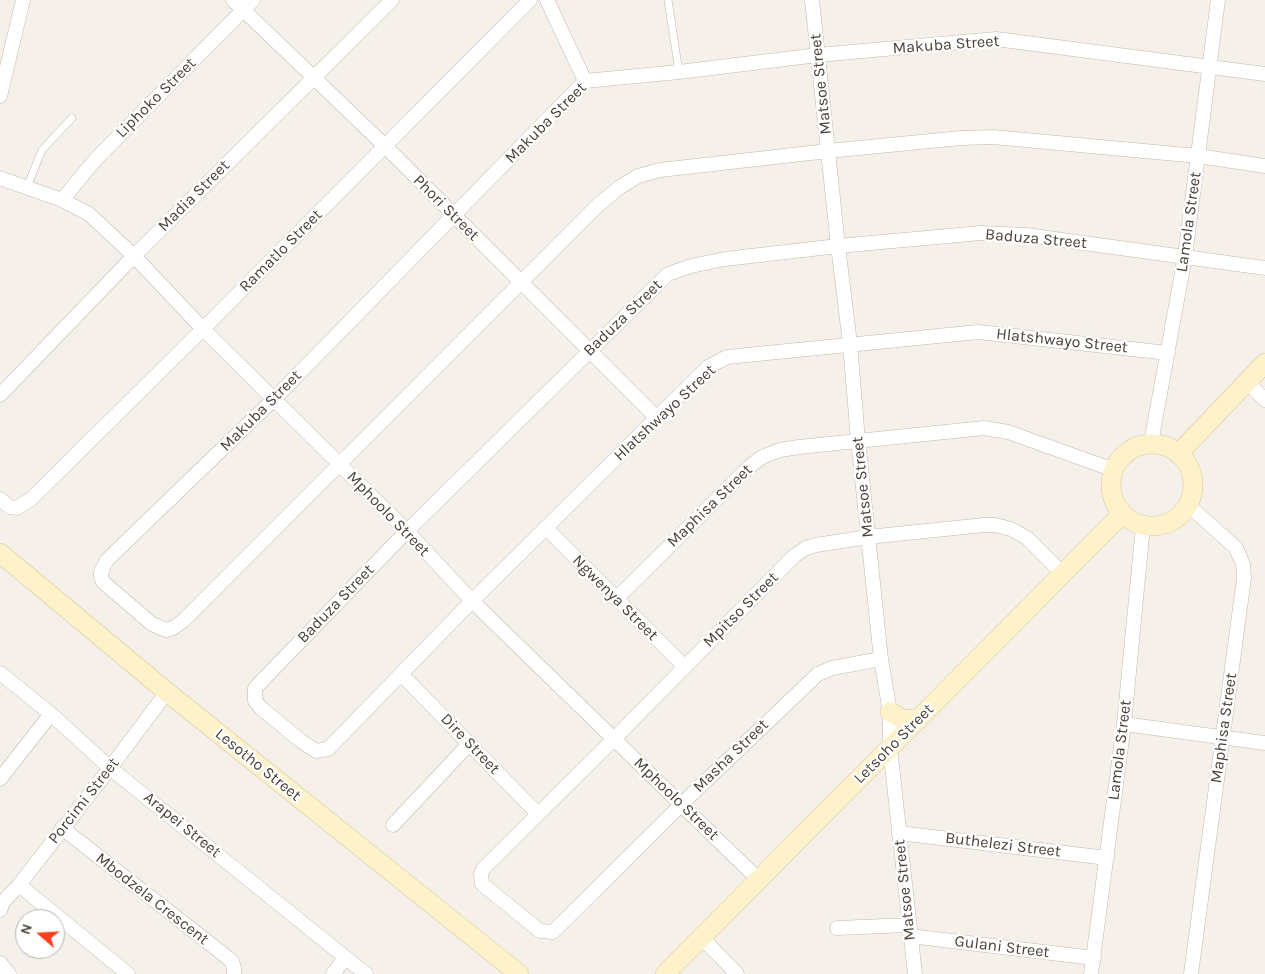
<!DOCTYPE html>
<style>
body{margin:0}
#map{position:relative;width:1265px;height:974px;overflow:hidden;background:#f5f1ea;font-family:Karla,sans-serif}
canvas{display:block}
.north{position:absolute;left:15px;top:909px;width:50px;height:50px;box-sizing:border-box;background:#fff;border:1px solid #b6b3af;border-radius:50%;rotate:289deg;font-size:14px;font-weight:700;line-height:20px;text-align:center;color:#494238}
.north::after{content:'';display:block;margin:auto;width:18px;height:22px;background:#f8401e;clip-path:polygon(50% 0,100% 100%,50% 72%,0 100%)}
</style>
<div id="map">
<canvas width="1265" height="974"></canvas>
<div class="north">N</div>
</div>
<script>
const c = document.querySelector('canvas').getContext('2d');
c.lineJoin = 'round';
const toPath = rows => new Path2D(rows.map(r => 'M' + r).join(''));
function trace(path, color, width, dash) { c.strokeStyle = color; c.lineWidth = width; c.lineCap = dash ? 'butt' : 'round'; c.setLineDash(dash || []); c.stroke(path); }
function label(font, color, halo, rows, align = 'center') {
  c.font = font + ' Karla,sans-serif'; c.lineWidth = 4.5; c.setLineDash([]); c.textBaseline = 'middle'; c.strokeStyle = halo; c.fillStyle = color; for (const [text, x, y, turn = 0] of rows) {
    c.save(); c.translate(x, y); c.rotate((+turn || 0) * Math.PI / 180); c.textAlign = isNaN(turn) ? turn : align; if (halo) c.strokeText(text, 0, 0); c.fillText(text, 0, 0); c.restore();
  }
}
const lane = toPath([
 [668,0,679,72],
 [27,187,42,150,72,118]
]);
const street = toPath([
 [233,0,385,146,657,418],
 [547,0,585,81],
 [812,0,838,246,850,344,858,440,881,659,890,712,890,748,915,974],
 [1265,74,996,39,818,55,679,72,585,81,274,399,107,560,101,572,101,577,103,582,152,624,166,630,173,628,183,621,598,205,620,187,638,176,660,170,828,151,961,138,993,137,1198,156,1265,166],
 [0,96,23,0],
 [0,178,62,200,89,214,134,256,203,329,407,531,472,601,759,880],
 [62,200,96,159,253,0],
 [1168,353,978,332,727,357,708,367,472,601,328,749,316,751,301,741,261,708,255,701,255,688,407,531,668,274,691,266,725,259,838,246,981,233,1026,235,1265,268],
 [1247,382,1265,400],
 [0,395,134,256,392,0],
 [1151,443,1185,256,1218,0],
 [0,499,10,507,17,508,31,499,203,329,530,0],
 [1188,505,1236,548,1243,564,1244,578,1191,974],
 [546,528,685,667],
 [616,599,749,467,762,457,780,450,799,447,984,428,1008,432,1114,470],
 [881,659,832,668,818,674,692,794,553,932,540,931,482,884,481,874,483,869,613,740,794,556,806,548,816,545,868,537,984,525,995,525,1011,529,1027,538,1062,573],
 [0,673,51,714,110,768,366,974],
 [401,674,538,814],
 [1124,724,1265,743],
 [0,779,51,714],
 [393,825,470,743],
 [62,828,232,961,234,968,234,974],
 [899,833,1107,858],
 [19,885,128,974],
 [0,910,3,902,19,885,110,768,167,692],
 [837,928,909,925],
 [910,936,1094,958],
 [702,938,737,974],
 [0,963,9,974],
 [333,974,345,958],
 [1091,974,1124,724,1143,526]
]);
const secondary = toPath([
 '1111 485a41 41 0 1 1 82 0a41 41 0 1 1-82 0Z',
 [1179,453,1265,363],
 [0,553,167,692,519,974],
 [890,712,902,719,918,720],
 [665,974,1122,514]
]);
const streetNames = [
 ["Makuba Street",946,45,-4],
 ["Matsoe Street",821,84,-96],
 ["Liphoko Street",156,98,-45],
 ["Makuba Street",546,123,-45],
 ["Madia Street",194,196,-45],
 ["Phori Street",446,208,45],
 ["Lamola Street",1189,222,-82],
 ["Baduza Street",1036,239,5],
 ["Ramatlo Street",281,251,-45],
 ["Baduza Street",623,318,-44],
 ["Hlatshwayo Street",1062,341,6],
 ["Makuba Street",261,411,-45],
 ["Hlatshwayo Street",665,413,-43],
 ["Matsoe Street",863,487,-96],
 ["Maphisa Street",710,506,-44],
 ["Mphoolo Street",388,514,46],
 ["Ngwenya Street",615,598,45],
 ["Baduza Street",336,604,-46],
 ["Mpitso Street",741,610,-45],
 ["Maphisa Street",1224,728,-82],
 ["Dire Street",470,744,46],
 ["Letsoho Street",894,744,-45],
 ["Lamola Street",1120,750,-83],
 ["Masha Street",731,756,-44],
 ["Lesotho Street",258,765,39],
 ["Mphoolo Street",676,799,44],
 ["Porcimi Street",84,801,-52],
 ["Arapei Street",182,825,39],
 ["Buthelezi Street",1003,845,7],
 ["Matsoe Street",905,890,-96],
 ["Mbodzela Crescent",152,899,38],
 ["Gulani Street",1002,947,7]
];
trace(lane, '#c0b9ac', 8);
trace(street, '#c0b9ac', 15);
trace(secondary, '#d4c59a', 20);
trace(lane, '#fff', 7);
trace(street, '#fff', 14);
trace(secondary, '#fef2ca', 19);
label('16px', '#494238', '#fff', streetNames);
</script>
